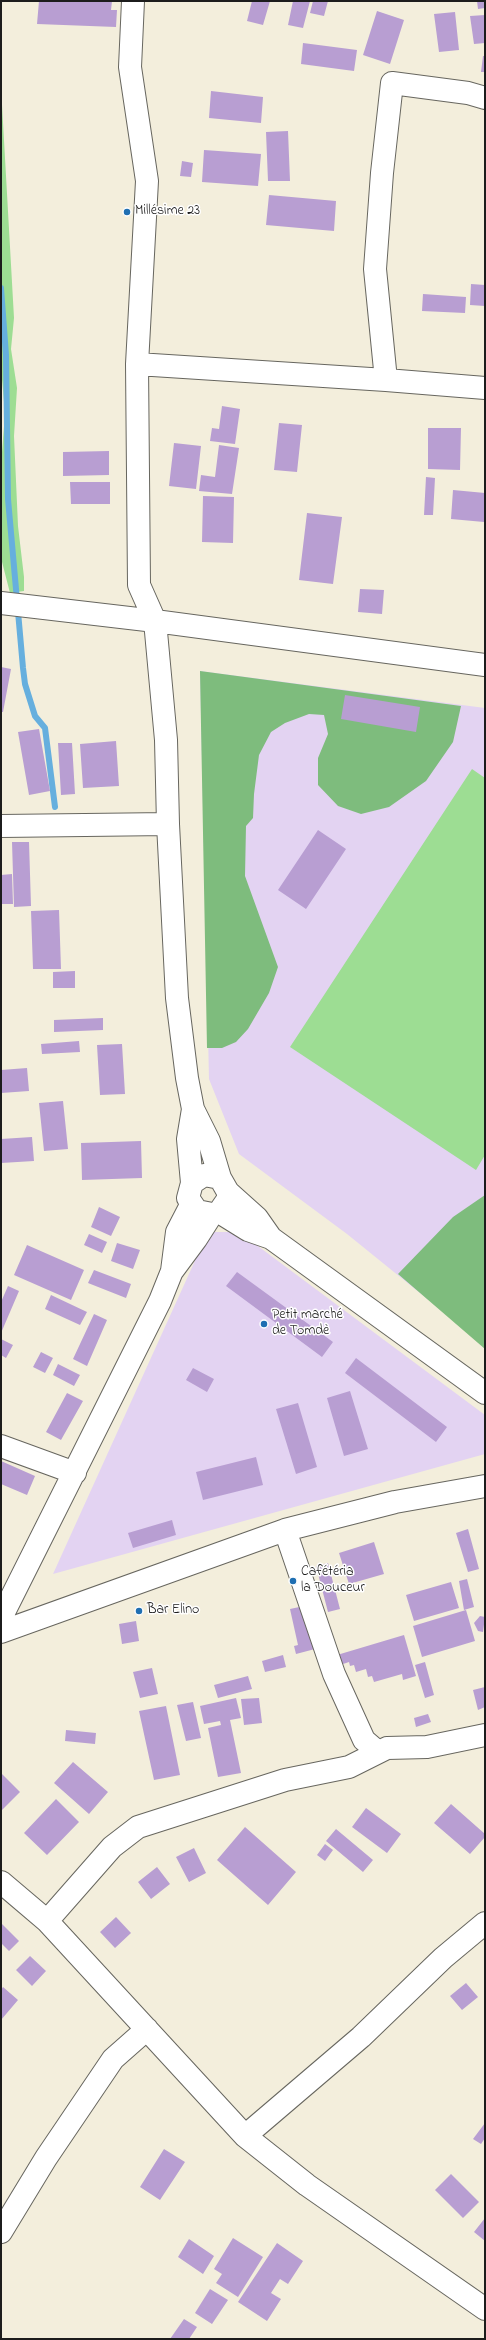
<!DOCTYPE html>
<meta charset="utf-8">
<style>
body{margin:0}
#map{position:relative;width:486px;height:2340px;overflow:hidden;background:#f3eedc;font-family:"Indie Flower",sans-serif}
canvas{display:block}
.frame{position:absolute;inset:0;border:2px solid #1c1c1c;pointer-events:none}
</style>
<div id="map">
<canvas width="486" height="2340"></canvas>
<div class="frame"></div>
</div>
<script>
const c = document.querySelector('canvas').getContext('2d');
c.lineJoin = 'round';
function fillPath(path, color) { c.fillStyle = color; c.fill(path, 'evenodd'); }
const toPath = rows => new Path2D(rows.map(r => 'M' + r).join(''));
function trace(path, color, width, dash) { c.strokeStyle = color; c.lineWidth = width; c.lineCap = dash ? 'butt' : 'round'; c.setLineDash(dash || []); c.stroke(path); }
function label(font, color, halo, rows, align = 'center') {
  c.font = font + ' "Indie Flower",sans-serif'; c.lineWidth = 3; c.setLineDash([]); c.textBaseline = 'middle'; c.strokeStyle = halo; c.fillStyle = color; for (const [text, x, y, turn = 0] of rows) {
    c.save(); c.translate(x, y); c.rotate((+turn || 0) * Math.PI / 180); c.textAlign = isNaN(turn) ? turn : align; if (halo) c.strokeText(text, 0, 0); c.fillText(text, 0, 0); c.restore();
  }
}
const built = toPath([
 [200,671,485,708,485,1348,452,1319,347,1234,239,1154,209,1079],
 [208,1232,239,1232,485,1415,485,1454,53,1574]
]);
const green = toPath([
 [1,87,14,318,11,349,17,388,14,436,18,526,24,577,24,591,10,593,1,558,1,465,5,413,1,368],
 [472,769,485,778,485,1155,476,1170,290,1047]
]);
const forest = toPath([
 [200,671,461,706,453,742,426,781,389,807,361,814,338,806,318,785,318,758,328,734,324,715,309,714,285,723,271,732,259,755,254,794,253,818,246,826,245,876,278,967,269,993,248,1029,236,1042,222,1048,207,1048],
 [485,1195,485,1349,398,1274,453,1217]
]);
const stream = toPath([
 [1,288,6,355,8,499,23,668,25,684,35,716,45,728,55,807]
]);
const building = toPath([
 [39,1,112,1,111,10,117,10,116,27,37,24],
 [252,1,270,1,263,25,247,21],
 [293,1,310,1,303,28,288,25],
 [313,1,328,1,324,16,310,13],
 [477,1,485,1,485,8,478,9],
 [377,11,404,20,390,64,363,55],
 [455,12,459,50,439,52,434,14],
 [485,15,485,43,474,44,470,16],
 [303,43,357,50,354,71,301,64],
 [483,56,485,56,485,72,481,72],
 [211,91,263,97,261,123,209,118],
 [288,131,290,181,268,181,266,132],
 [204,150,261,154,258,186,202,182],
 [182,161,193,163,191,177,180,176],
 [269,195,336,201,334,231,266,225],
 [471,284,485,285,485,306,470,305],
 [423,294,466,297,465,313,422,311],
 [222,406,240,409,235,444,210,441,212,428,219,429],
 [279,423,302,425,297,472,274,470],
 [428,428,461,428,460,470,428,469],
 [174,443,201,446,196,489,169,486],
 [219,445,239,448,232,494,199,491,201,475,215,477],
 [109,451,109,475,63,476,63,452],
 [426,477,435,478,433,515,424,515],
 [70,482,110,482,110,504,71,504],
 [453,490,485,493,484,522,451,519],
 [203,496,234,497,233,543,202,542],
 [307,513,342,517,333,584,299,580],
 [360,589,384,590,382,614,358,612],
 [1,667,11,669,3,712,1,712],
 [345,695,420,707,416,732,341,719],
 [39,729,50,791,29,795,18,732],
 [116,741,119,786,83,788,80,744],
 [58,743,72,743,75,794,61,795],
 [318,830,346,849,306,909,278,890],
 [12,842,29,842,31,906,14,907],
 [12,874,13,904,1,904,1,875],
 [59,910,61,969,33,969,31,911],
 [75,971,75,988,53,988,53,972],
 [103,1018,103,1030,54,1032,54,1020],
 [79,1041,80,1052,42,1054,41,1044],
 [122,1044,125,1094,100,1095,97,1045],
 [27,1068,29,1091,1,1093,1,1070],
 [63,1101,68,1149,44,1151,39,1103],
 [32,1137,34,1161,1,1163,1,1139],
 [141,1141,142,1178,82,1180,81,1143],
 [99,1207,120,1217,111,1236,91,1227],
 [89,1234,107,1242,102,1253,84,1245],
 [117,1243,140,1250,133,1269,111,1261],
 [27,1245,84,1270,71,1300,14,1275],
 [94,1270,131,1284,126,1298,88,1283],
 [237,1272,333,1342,322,1357,226,1286],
 [8,1286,19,1291,1,1333,1,1302],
 [51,1295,87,1312,80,1325,45,1309],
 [94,1314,107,1320,87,1366,73,1359],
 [1,1339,13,1345,6,1358,1,1355],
 [41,1352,53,1358,45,1373,33,1367],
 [356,1358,447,1427,436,1442,345,1373],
 [58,1364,80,1375,74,1386,53,1375],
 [193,1368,214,1379,207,1392,186,1380],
 [350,1391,368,1449,344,1456,327,1398],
 [67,1393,83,1401,61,1440,46,1432],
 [298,1403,317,1467,296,1474,276,1409],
 [256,1457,263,1485,203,1500,196,1472],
 [1,1461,35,1476,27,1495,1,1484],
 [172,1520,176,1535,133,1548,128,1533],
 [468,1529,479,1569,468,1572,456,1533],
 [374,1542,384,1574,349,1584,339,1553],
 [328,1563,340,1609,328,1612,316,1566],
 [467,1579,474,1607,464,1610,459,1581],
 [451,1582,459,1608,414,1621,406,1595],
 [304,1606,315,1649,296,1654,294,1646,298,1645,290,1609],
 [466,1610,475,1641,422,1657,413,1626],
 [480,1616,485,1617,483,1632,478,1631,474,1623],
 [136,1621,139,1641,122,1644,119,1624],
 [404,1635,416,1676,403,1680,402,1674,374,1682,372,1676,368,1677,366,1669,356,1672,354,1665,350,1666,349,1662,340,1665,337,1655],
 [283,1655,286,1667,265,1672,262,1661],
 [425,1662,434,1695,425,1698,415,1665],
 [152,1668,158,1694,140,1698,133,1672],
 [248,1676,252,1689,218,1698,214,1685],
 [485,1687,485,1707,478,1710,473,1690],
 [236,1698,241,1718,230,1720,241,1773,218,1777,208,1728,221,1725,220,1721,204,1724,200,1706],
 [259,1698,262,1723,244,1725,241,1699],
 [193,1702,201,1738,186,1741,177,1705],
 [166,1706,180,1775,154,1780,139,1711],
 [428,1714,431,1722,416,1727,414,1718],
 [66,1730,96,1733,95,1744,65,1741],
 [73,1762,108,1792,89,1814,54,1783],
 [1,1773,20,1792,1,1811],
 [56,1799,79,1822,47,1855,24,1833],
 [451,1804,485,1834,485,1837,470,1854,434,1823],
 [366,1808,401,1834,387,1853,352,1827],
 [245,1827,296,1872,268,1905,217,1860],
 [336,1829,373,1860,363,1872,326,1841],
 [325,1844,333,1850,325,1861,317,1855],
 [194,1848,206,1873,189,1882,176,1857],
 [157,1867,170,1884,151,1899,138,1882],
 [116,1917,131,1933,115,1948,100,1932],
 [1,1923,19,1941,9,1951,1,1943],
 [30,1956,46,1971,32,1986,16,1970],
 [466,1983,478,1997,462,2010,450,1996],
 [3,1987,18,2000,1,2020,1,1990],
 [485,2123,485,2138,481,2144,473,2139],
 [164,2149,185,2162,160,2200,140,2187],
 [451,2174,479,2202,463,2218,435,2190],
 [485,2218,485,2241,474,2232],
 [233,2238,263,2257,238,2297,216,2283,222,2274,214,2269],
 [189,2239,214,2256,203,2274,178,2257],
 [277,2243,303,2261,288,2284,280,2279,271,2293,281,2299,267,2321,238,2302],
 [210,2289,228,2300,212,2324,195,2313],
 [184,2319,197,2327,189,2339,170,2339]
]);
const street = toPath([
 [133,1,130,67,147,181,137,364,139,585,155,621,166,740,168,824,177,998,187,1078,193,1109,209,1141,220,1178,228,1192,228,1199,219,1212,212,1214,197,1211,188,1198,192,1183,204,1175,220,1178],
 [485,98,468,93,392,83,382,173,375,269,386,380,485,388],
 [137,364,386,380],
 [1,603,155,621,485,665],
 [1,826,168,824],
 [192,1183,188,1139,193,1109],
 [228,1192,257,1218,271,1238],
 [219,1212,248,1230,271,1238,485,1393],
 [173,1270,196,1239,212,1214],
 [1,1446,75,1473],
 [285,1530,334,1674,364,1740,378,1752],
 [1,1618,160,1301,172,1271,177,1232,191,1205],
 [1,1632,285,1530,395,1502,485,1486],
 [1,1882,47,1921,245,2136,307,2185,485,2309],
 [47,1921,112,1847,138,1827,285,1780,349,1767,387,1748,427,1747,485,1735],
 [245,2136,361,2037,443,1958,485,1923],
 [1,2232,46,2158,113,2059,147,2029]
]);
const markers = [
 [127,212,4,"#1f6fb2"],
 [264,1324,4,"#1f6fb2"],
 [293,1581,4,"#1f6fb2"],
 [139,1611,4,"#1f6fb2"]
];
const poiNames = [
 ["Millésime 23",135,212],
 ["Petit marché",272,1316],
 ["de Tomdè",272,1332],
 ["Cafétéria",301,1573],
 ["la Douceur",301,1589],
 ["Bar Elino",147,1611]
];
fillPath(built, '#e3d3f2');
fillPath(green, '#9ddd93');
fillPath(forest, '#7ebc7d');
trace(stream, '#66afde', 6);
fillPath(building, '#b89ed2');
trace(street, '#67665f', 24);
trace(street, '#fff', 22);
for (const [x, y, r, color] of markers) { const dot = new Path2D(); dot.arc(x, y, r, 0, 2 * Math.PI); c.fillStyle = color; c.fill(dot); trace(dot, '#fff', 1.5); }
label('14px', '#1c1c1c', '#fff', poiNames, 'left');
</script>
